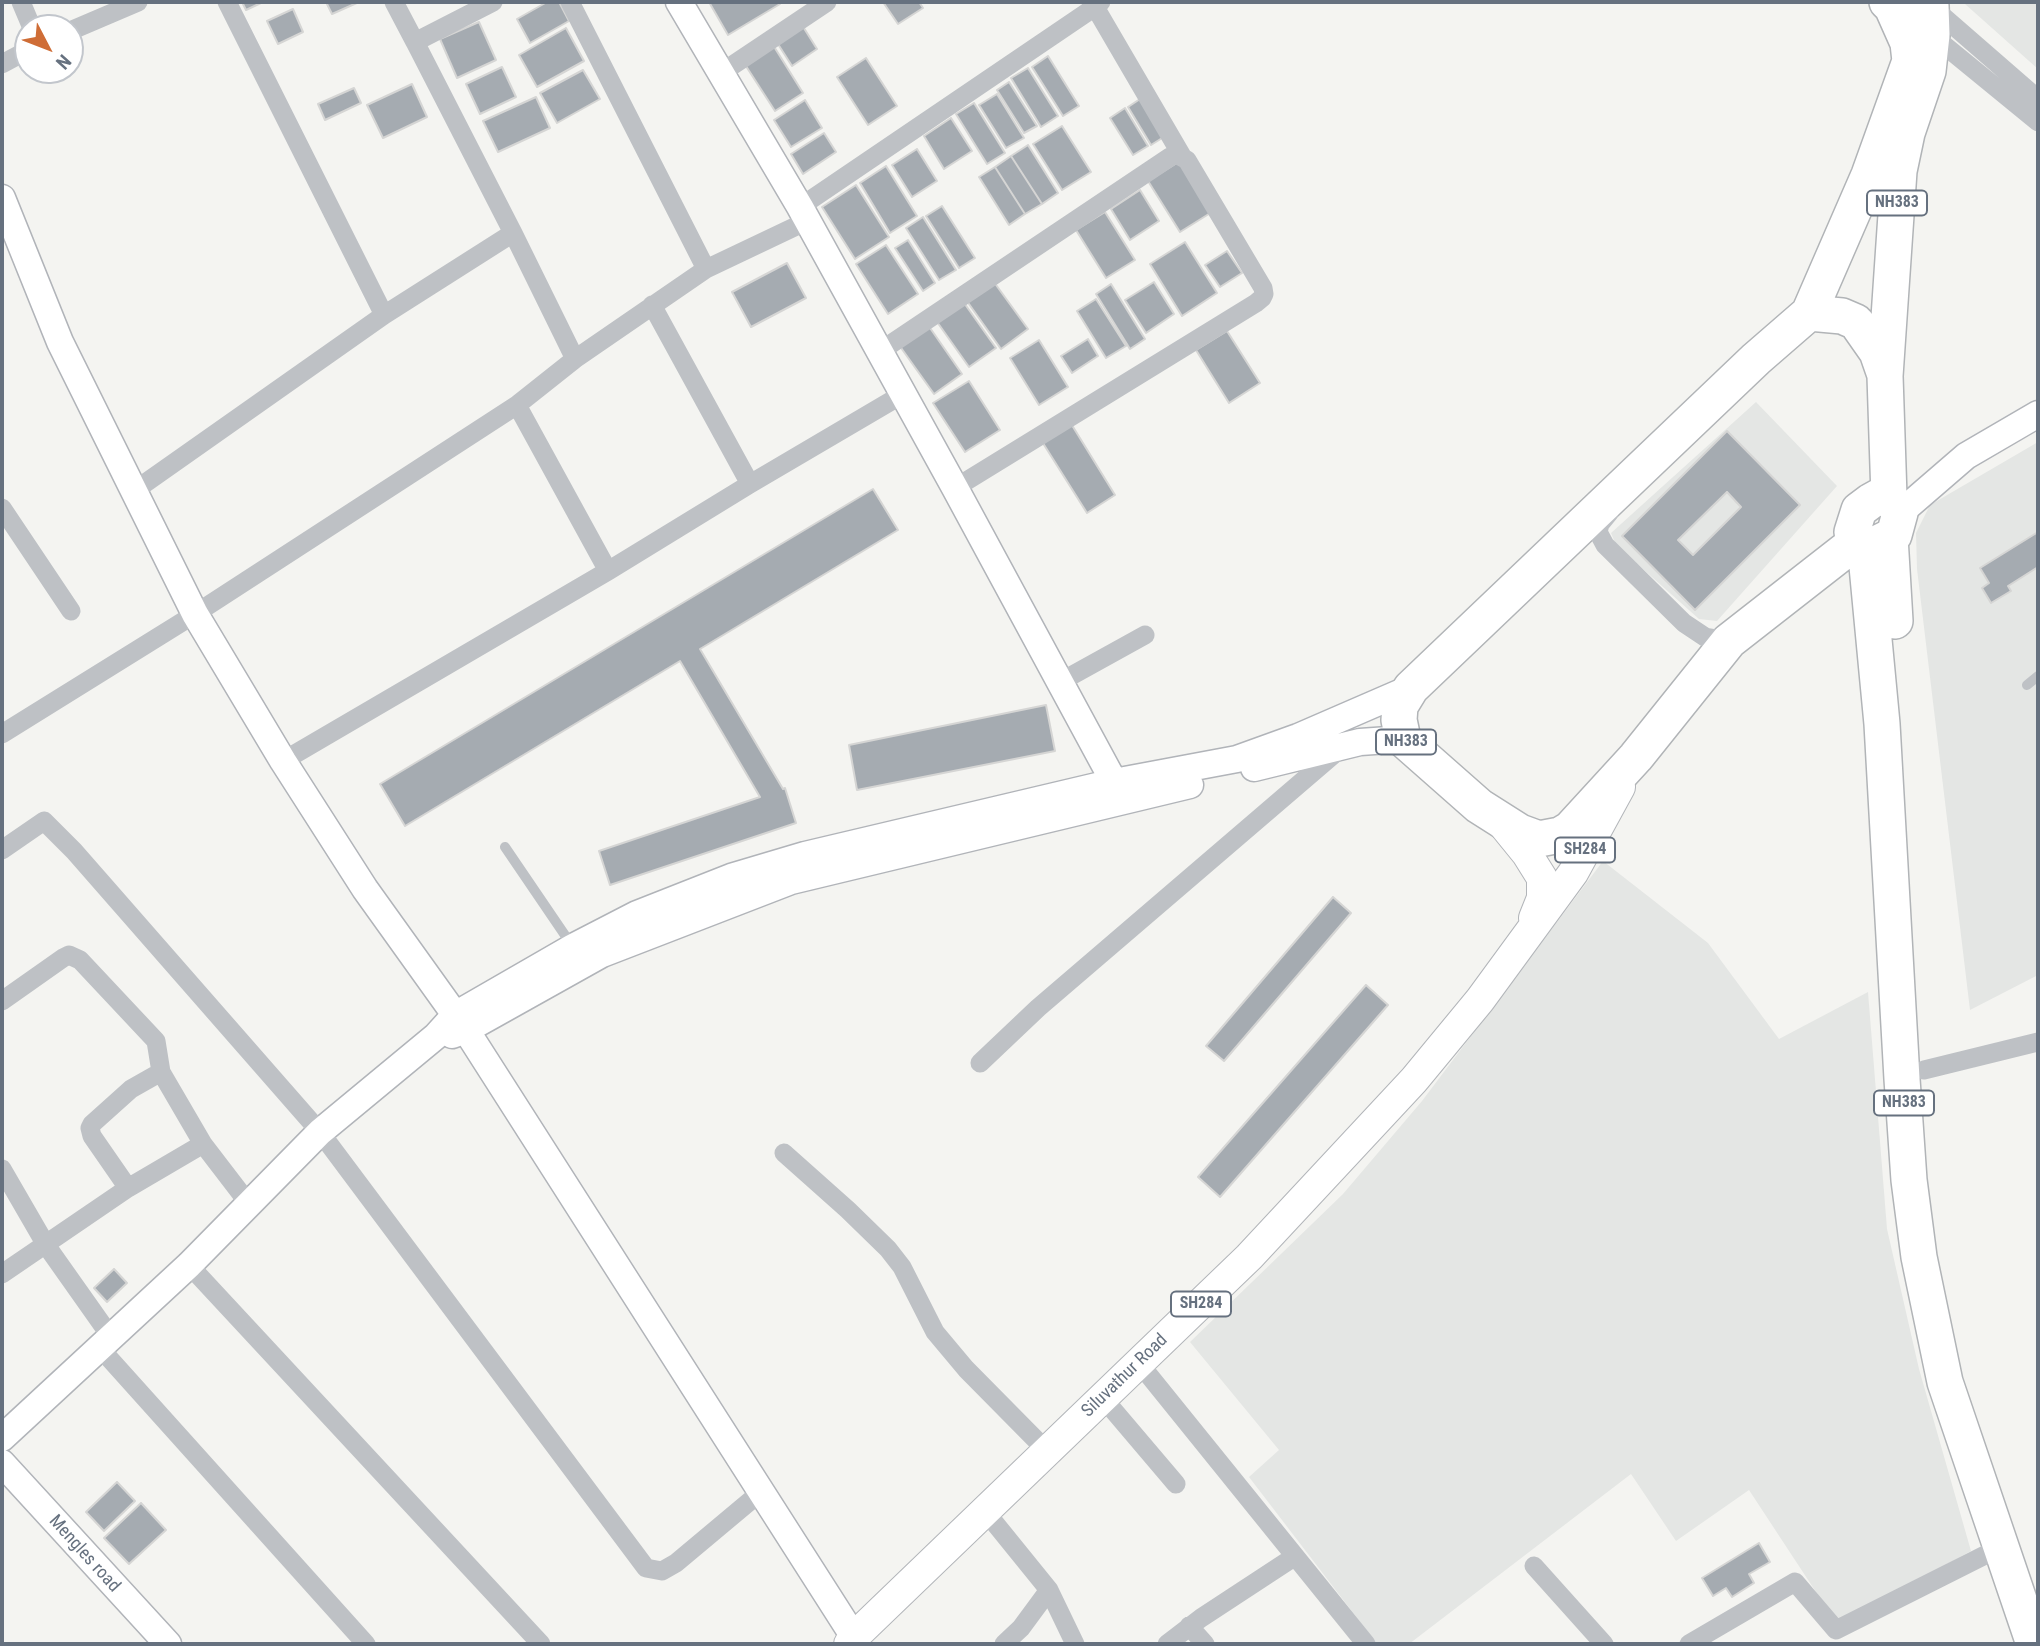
<!DOCTYPE html>
<style>
body{margin:0}
#map{position:relative;width:2040px;height:1646px;overflow:hidden;background:#f4f4f1;font-family:"Roboto Condensed",sans-serif}
canvas{display:block}
.frame{position:absolute;inset:0;border:4px solid #66717f;pointer-events:none}
.north{position:absolute;left:14px;top:14px;width:70px;height:70px;box-sizing:border-box;background:#fff;border:2px solid #c2c6cc;border-radius:50%;rotate:132deg;font-size:19px;font-weight:700;line-height:28px;text-align:center;color:#66717f}
.north::after{content:'';display:block;margin:auto;width:24px;height:32px;background:#cf6d36;clip-path:polygon(50% 0,100% 100%,50% 72%,0 100%)}
</style>
<div id="map">
<canvas width="2040" height="1646"></canvas>
<div class="frame"></div>
<div class="north">N</div>
</div>
<script>
const c = document.querySelector('canvas').getContext('2d');
c.lineJoin = 'round';
function fillPath(path, color) { c.fillStyle = color; c.fill(path, 'evenodd'); }
const toPath = rows => new Path2D(rows.map(r => 'M' + r).join(''));
function trace(path, color, width, dash) { c.strokeStyle = color; c.lineWidth = width; c.lineCap = dash ? 'butt' : 'round'; c.setLineDash(dash || []); c.stroke(path); }
function label(font, color, halo, rows, align = 'center') {
  c.font = font + ' "Roboto Condensed",sans-serif'; c.lineWidth = 7; c.setLineDash([]); c.textBaseline = 'middle'; c.strokeStyle = halo; c.fillStyle = color; for (const [text, x, y, turn = 0] of rows) {
    c.save(); c.translate(x, y); c.rotate((+turn || 0) * Math.PI / 180); c.textAlign = isNaN(turn) ? turn : align; if (halo) c.strokeText(text, 0, 0); c.fillText(text, 0, 0); c.restore();
  }
}
const built = toPath([
 [1966,2,2038,2,2038,69,1965,4],
 [1756,402,1837,486,1717,621,1699,619,1616,545,1611,533],
 [2038,442,2038,975,1970,1010,1917,569,1916,533,1930,505],
 [1603,861,1708,943,1779,1039,1868,992,1887,1229,1919,1369,1971,1551,1837,1624,1749,1490,1676,1541,1631,1474,1409,1644,1377,1644,1249,1477,1279,1450,1190,1342,1343,1194,1422,1101]
]);
const building = toPath([
 [242,2,263,2,246,10,242,2],
 [326,2,359,2,332,14,326,2],
 [547,2,559,2,569,21,530,43,517,19,547,2],
 [709,2,779,2,780,4,728,35,709,2],
 [883,2,919,2,923,8,898,24,883,2],
 [293,9,303,32,278,44,267,21,293,9],
 [479,22,496,60,457,78,440,39,479,22],
 [802,25,817,49,792,66,776,41,802,25],
 [566,28,584,61,537,87,519,55,566,28],
 [773,45,803,93,775,111,744,63,773,45],
 [1048,56,1079,106,1063,116,1032,67,1048,56],
 [866,58,897,106,868,125,837,77,866,58],
 [502,67,516,97,480,114,466,84,502,67],
 [1028,68,1058,116,1041,127,1011,78,1028,68],
 [583,70,600,99,557,123,540,93,583,70],
 [1009,82,1037,126,1024,133,997,90,1009,82],
 [412,84,427,117,383,138,367,105,412,84],
 [354,88,361,103,325,120,318,104,354,88],
 [997,94,1024,138,1006,148,979,105,997,94],
 [536,97,550,128,498,152,483,121,536,97],
 [1143,97,1167,135,1151,145,1128,107,1143,97],
 [805,100,822,128,791,147,774,120,805,100],
 [974,103,1005,153,987,164,956,114,974,103],
 [1125,108,1148,146,1133,155,1110,118,1125,108],
 [951,118,972,151,944,169,924,136,951,118],
 [1062,126,1091,172,1062,190,1033,144,1062,126],
 [824,133,836,152,803,174,791,154,824,133],
 [1028,145,1058,193,1042,204,1011,156,1028,145],
 [917,149,937,181,912,197,892,165,917,149],
 [1011,156,1042,204,1025,214,995,167,1011,156],
 [1180,161,1212,212,1180,232,1148,181,1180,161],
 [886,166,917,216,890,233,860,183,886,166],
 [995,167,1025,214,1009,225,979,177,995,167],
 [856,185,889,237,855,259,822,207,856,185],
 [1140,190,1159,221,1130,240,1111,209,1140,190],
 [942,206,975,258,959,268,926,216,942,206],
 [1105,212,1135,260,1106,278,1076,230,1105,212],
 [923,217,956,270,939,280,906,228,923,217],
 [908,240,935,283,923,291,895,248,908,240],
 [1185,242,1217,293,1182,316,1150,264,1185,242],
 [886,245,918,294,888,314,856,264,886,245],
 [1227,251,1242,273,1220,287,1205,265,1227,251],
 [787,263,806,298,751,327,732,292,787,263],
 [991,278,1028,329,1001,349,964,297,991,278],
 [1154,282,1174,314,1146,333,1125,300,1154,282],
 [1111,284,1145,339,1130,349,1096,294,1111,284],
 [1096,299,1126,346,1106,358,1077,311,1096,299],
 [962,300,996,348,969,367,935,319,962,300],
 [928,325,962,374,934,394,899,345,928,325],
 [1227,331,1260,383,1229,403,1196,350,1227,331],
 [1088,339,1098,356,1072,373,1061,356,1088,339],
 [1039,340,1068,387,1039,405,1010,358,1039,340],
 [969,381,1000,430,965,452,933,403,969,381],
 [1070,422,1115,495,1087,513,1041,440,1070,422],
 [1727,431,1800,505,1695,610,1622,536,1727,431],
 [1727,492,1741,507,1693,555,1678,540,1727,492],
 [873,489,898,530,700,649,783,789,785,788,796,823,610,885,599,851,760,797,680,661,405,826,380,784,873,489],
 [2038,532,2038,567,2008,586,2011,591,1991,603,1982,588,1989,583,1980,568,2038,532],
 [1046,705,1055,751,857,790,849,745,1046,705],
 [1333,897,1351,913,1224,1061,1206,1046,1333,897],
 [1366,985,1388,1005,1220,1197,1198,1177,1366,985],
 [114,1269,127,1283,107,1302,94,1288,114,1269],
 [117,1482,135,1501,104,1531,86,1512,117,1482],
 [141,1503,166,1530,129,1564,104,1538,141,1503],
 [1759,1543,1770,1562,1749,1574,1754,1583,1732,1597,1726,1588,1713,1596,1702,1578,1759,1543]
]);
const lane = toPath([
 [2027,685,2038,676],
 [505,847,573,947]
]);
const street = toPath([
 [21,2,32,28],
 [227,2,384,315],
 [394,2,415,42],
 [493,2,415,42,513,233,575,359],
 [570,2,706,269],
 [1101,2,1095,7,1182,156],
 [1931,6,2038,99],
 [70,31,138,2],
 [1928,32,2038,122],
 [2,64,28,50],
 [721,73,827,2],
 [800,207,1095,7,1091,2],
 [652,305,750,484],
 [879,352,1170,157,1176,154,1187,160,1263,288,1264,294,1262,298,1256,303,955,488],
 [517,405,608,571],
 [134,491,384,315,513,233],
 [2,508,71,611],
 [1609,513,1600,524,1598,532,1605,545,1684,623,1705,637,1729,641],
 [1060,682,1145,635],
 [2,734,195,614,517,405,575,359,706,269,807,221],
 [283,761,608,571,750,484,903,394],
 [2,850,44,821,74,851,320,1132,646,1568,662,1571,676,1563,762,1491],
 [2,1001,63,958,69,955,80,960,156,1041,161,1072,203,1144,249,1204],
 [980,1063,1038,1008,1340,749],
 [1924,1070,2038,1042],
 [784,1153,848,1210,888,1249,902,1267,935,1332,966,1369,1047,1451],
 [2,1169,46,1245,111,1337],
 [128,1188,92,1136,90,1128,92,1124,131,1089,161,1072],
 [189,1265,541,1644],
 [2,1274,128,1188,203,1144],
 [100,1348,366,1644],
 [1139,1363,1366,1644],
 [1103,1398,1176,1484],
 [985,1511,1049,1590,1075,1644],
 [1534,1566,1604,1644],
 [1189,1626,1205,1644],
 [1004,1644,1021,1628,1049,1590],
 [1167,1644,1201,1618,1294,1557],
 [1689,1644,1795,1582,1836,1630,2001,1547]
]);
const secondary = toPath([
 [679,2,800,207,955,488,1114,782],
 [2,198,60,342,195,614,283,761,365,889,466,1030,854,1637],
 [1900,513,1966,456,2038,414],
 [1254,768,1360,742,1403,739],
 [452,1035,466,1030,602,954,791,881,1190,785],
 [2,1438,189,1265,320,1132,436,1036,455,1015,573,947,637,914,731,877,805,855,1114,782,1237,759,1298,737,1411,688],
 [2,1463,168,1644]
]);
const primary = toPath([
 [1501,822,1527,854,1542,878,1542,898,1534,918],
 [849,1644,854,1637,1249,1257,1414,1080,1480,1000,1573,873,1620,787]
]);
const highway = toPath([
 [1809,313,1842,316,1856,322,1877,352,1885,375],
 [1880,496,1889,497,1900,513,1894,535,1878,543,1865,545,1857,541,1852,532,1859,510,1871,501,1880,496],
 [1889,497,1885,376,1899,171,1907,133,1928,71,1932,35,1931,6,1925,2],
 [1890,537,1895,621],
 [1857,541,1729,641,1636,757,1570,829,1560,835,1539,839,1520,832,1479,806,1403,739,1399,720,1400,706,1411,688,1756,359,1809,313,1869,175,1910,61,1908,43,1892,7,1887,2],
 [1865,545,1882,724,1902,1079,1909,1180,1919,1257,1945,1382,2034,1644]
]);
const shields = [
 [1897,203,60],
 [1406,742,60],
 [1585,850,60],
 [1904,1103,60],
 [1201,1304,60]
];
const shieldNames = [
 ["NH383",1897,203],
 ["NH383",1406,742],
 ["SH284",1585,850],
 ["NH383",1904,1103],
 ["SH284",1201,1304]
];
const streetNames = [
 ["Siluvathur Road",1125,1376,-44],
 ["Mengles road",84,1554,48]
];
fillPath(built, '#e4e6e4');
fillPath(building, '#a5abb1');
trace(building, '#d5d5d4', 2);
trace(secondary, '#b1b4b9', 29);
trace(primary, '#b2b5b9', 32);
trace(highway, '#b1b4b7', 38);
trace(lane, '#bec1c5', 10);
trace(street, '#bec1c5', 19);
trace(secondary, '#fff', 26);
trace(primary, '#fff', 30);
trace(highway, '#fff', 35);
for (const [x, y, w] of shields) { const box = new Path2D(); box.roundRect(x - w / 2, y - 12.5, w, 25, 5); c.fillStyle = '#fff'; c.fill(box); trace(box, '#66717f', 2); }
label('bold 16px', '#66717f', null, shieldNames);
label('18px', '#66717f', '#fff', streetNames);
</script>
